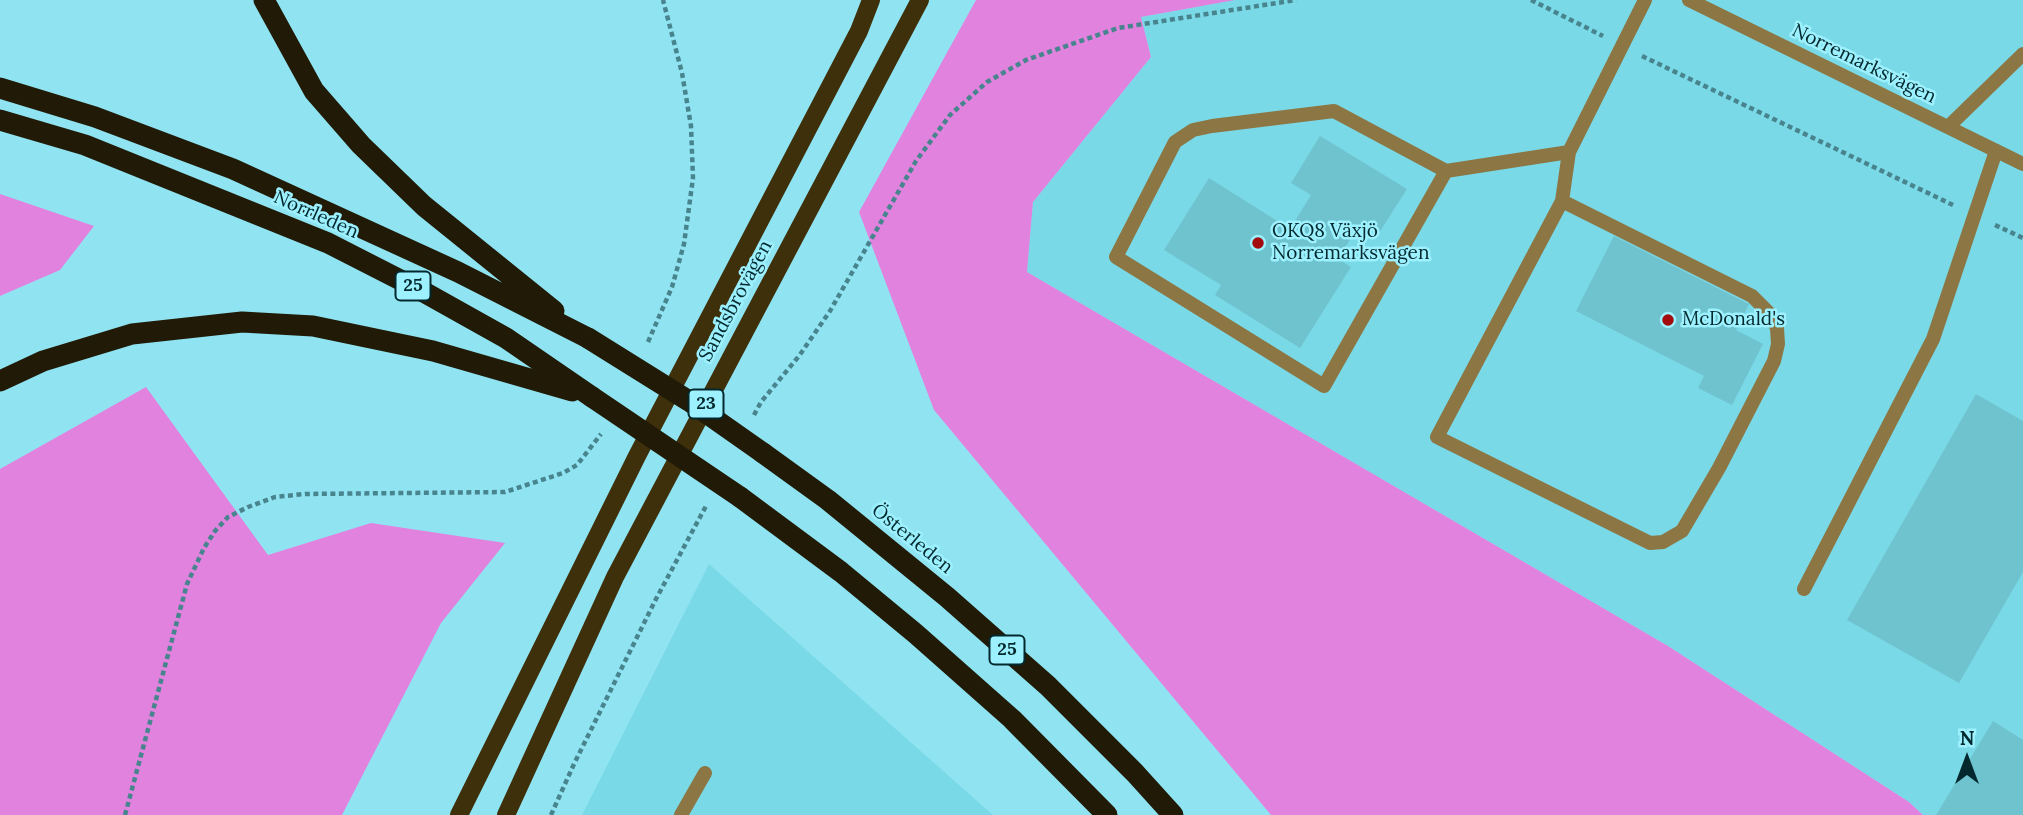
<!DOCTYPE html>
<meta charset="utf-8">
<style>
body{margin:0}
#map{position:relative;width:2023px;height:815px;overflow:hidden;background:#90e4f1;font-family:Lora,serif}
canvas{display:block}
.north{position:absolute;left:1932px;top:724px;width:70px;height:70px;-webkit-text-stroke:5px #9df1fe;paint-order:stroke;rotate:0deg;font-size:19px;font-weight:700;line-height:28px;text-align:center;color:#03292e}
.north::after{content:'';display:block;margin:auto;width:24px;height:32px;background:#03292e;clip-path:polygon(50% 0,100% 100%,50% 72%,0 100%)}
</style>
<div id="map">
<canvas width="2023" height="815"></canvas>
<div class="north">N</div>
</div>
<script>
const c = document.querySelector('canvas').getContext('2d');
c.lineJoin = 'round';
function fillPath(path, color) { c.fillStyle = color; c.fill(path, 'evenodd'); }
const toPath = rows => new Path2D(rows.map(r => 'M' + r).join(''));
function trace(path, color, width, dash) { c.strokeStyle = color; c.lineWidth = width; c.lineCap = dash ? 'butt' : 'round'; c.setLineDash(dash || []); c.stroke(path); }
function label(font, color, halo, rows, align = 'center') {
  c.font = font + ' Lora,serif'; c.lineWidth = 5; c.setLineDash([]); c.textBaseline = 'middle'; c.strokeStyle = halo; c.fillStyle = color; for (const [text, x, y, turn = 0] of rows) {
    c.save(); c.translate(x, y); c.rotate((+turn || 0) * Math.PI / 180); c.textAlign = isNaN(turn) ? turn : align; if (halo) c.strokeText(text, 0, 0); c.fillText(text, 0, 0); c.restore();
  }
}
const built = toPath([
 [1235,0,2023,0,2023,815,1923,815,1909,802,1668,646,1027,272,1033,202,1151,57,1141,17],
 [709,564,993,815,582,815]
]);
const green = toPath([
 [976,0,1235,0,1141,17,1151,57,1033,202,1027,272,1668,646,1909,802,1923,815,1271,815,934,410,859,212],
 [0,194,94,226,60,270,0,296],
 [146,387,268,555,371,523,505,543,441,623,342,815,0,815,0,469]
]);
const building = toPath([
 [1320,136,1407,189,1377,236,1359,225,1338,259,1351,267,1300,348,1215,295,1221,285,1164,250,1209,178,1290,229,1311,195,1291,183],
 [1614,236,1749,304,1736,330,1763,344,1732,405,1698,388,1704,376,1576,311],
 [1976,394,2023,421,2023,572,1959,683,1847,620],
 [1993,721,2023,740,2023,815,1936,815]
]);
const path = toPath([
 [1531,0,1603,36],
 [1642,56,1953,205],
 [1995,225,2023,238],
 [648,342,672,287,684,244,693,178,691,126,682,73,663,0],
 [754,415,761,402,799,356,830,311,916,161,950,115,987,82,1026,60,1118,28,1296,0],
 [125,815,187,584,204,548,215,531,228,517,248,507,275,497,305,494,505,492,563,473,577,465,601,434],
 [551,815,574,764,656,599,706,506]
]);
const lane = toPath([
 [1446,171,1324,386,1116,257,1175,142,1193,130,1212,126,1334,111,1446,171,1569,152,1645,0],
 [1562,201,1752,296,1769,313,1777,328,1778,344,1774,361,1719,468,1682,531,1663,542,1650,543,1437,437,1562,201,1569,152],
 [1804,589,1933,339,1996,151],
 [681,815,705,773]
]);
const street = toPath([
 [1689,0,2023,164],
 [1949,126,2023,54]
]);
const primary = toPath([
 [459,815,637,456,859,31,871,0],
 [506,815,615,577,920,0]
]);
const highway = toPath([
 [264,0,314,91,361,145,424,206,554,311],
 [0,88,95,117,233,169,458,272,588,338],
 [0,120,85,145,328,243,422,291,506,338,592,397],
 [0,381,43,361,132,334,242,322,313,326,433,351,572,391],
 [763,453,828,500,947,597,1048,686,1135,773,1173,815],
 [740,497,841,572,916,634,1012,719,1107,815]
]);
const highwayBridge = toPath([
 [588,338,689,401,763,453],
 [592,397,740,497]
]);
const markers = [
 [1258,243,7,"#a30b0f"],
 [1668,320,7,"#a30b0f"]
];
const shields = [
 [413,286,35],
 [706,404,35],
 [1007,650,35]
];
const shieldNames = [
 ["25",413,286],
 ["23",706,404],
 ["25",1007,650]
];
const streetNames = [
 ["Norremarksvägen",1864,64,26],
 ["Norrleden",316,215,24],
 ["Sandsbrovägen",736,301,-62],
 ["Österleden",912,539,39]
];
const poiNames = [
 ["OKQ8 Växjö",1272,232],
 ["Norremarksvägen",1272,254],
 ["McDonald's",1682,320]
];
fillPath(built, '#7ad9e7');
fillPath(green, '#e183de');
fillPath(building, '#6fc3cf');
trace(path, '#48848d', 4.5, [5, 3.5]);
trace(lane, '#8c7744', 14);
trace(street, '#8c7744', 14);
trace(primary, '#3e300b', 18);
trace(highway, '#211a07', 21);
trace(highwayBridge, '#211a07', 21);
for (const [x, y, r, color] of markers) { const dot = new Path2D(); dot.arc(x, y, r, 0, 2 * Math.PI); c.fillStyle = color; c.fill(dot); trace(dot, '#9df1fe', 2.5); }
for (const [x, y, w] of shields) { const box = new Path2D(); box.roundRect(x - w / 2, y - 14.5, w, 29, 5); c.fillStyle = '#9df1fe'; c.fill(box); trace(box, '#03292e', 2); }
label('bold 18px', '#03292e', null, shieldNames);
label('19px', '#03292e', '#9df1fe', streetNames);
label('19px', '#03292e', '#9df1fe', poiNames, 'left');
</script>
